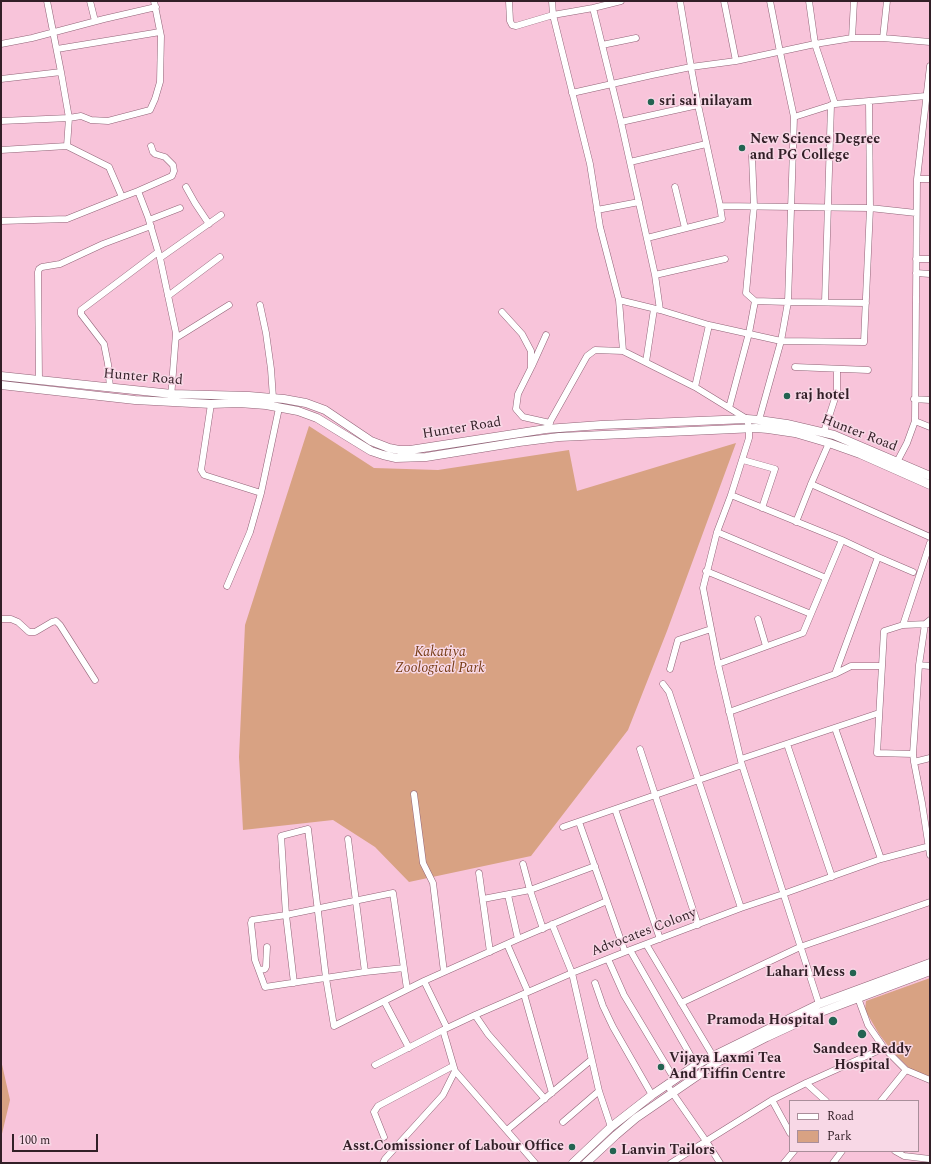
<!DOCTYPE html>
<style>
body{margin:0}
#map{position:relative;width:931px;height:1164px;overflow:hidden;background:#f8c4da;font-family:Spectral,serif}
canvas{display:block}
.frame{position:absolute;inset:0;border:2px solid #321f27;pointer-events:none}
.legend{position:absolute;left:789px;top:1100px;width:130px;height:52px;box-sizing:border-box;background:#f8d8e6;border:1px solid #a98e9a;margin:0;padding:5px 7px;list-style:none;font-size:12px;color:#321f27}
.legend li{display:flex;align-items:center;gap:8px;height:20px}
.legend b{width:20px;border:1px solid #a98e9a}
.scale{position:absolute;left:12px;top:1134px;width:86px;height:18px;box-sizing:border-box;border:2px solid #321f27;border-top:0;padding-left:5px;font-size:12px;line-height:14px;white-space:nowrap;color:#321f27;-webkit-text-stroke:3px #f8d8e6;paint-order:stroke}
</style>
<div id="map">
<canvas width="931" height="1164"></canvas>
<div class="frame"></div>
<ul class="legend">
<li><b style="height:5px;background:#fff"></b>Road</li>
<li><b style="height:11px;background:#d8a283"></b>Park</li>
</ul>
<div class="scale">100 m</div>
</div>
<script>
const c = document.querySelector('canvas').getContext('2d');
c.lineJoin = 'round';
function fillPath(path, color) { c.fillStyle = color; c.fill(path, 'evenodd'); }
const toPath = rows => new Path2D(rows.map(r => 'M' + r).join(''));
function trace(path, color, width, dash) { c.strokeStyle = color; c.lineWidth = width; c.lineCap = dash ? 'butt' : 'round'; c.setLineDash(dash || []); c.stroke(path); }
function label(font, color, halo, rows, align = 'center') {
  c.font = font + ' Spectral,serif'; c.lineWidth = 3; c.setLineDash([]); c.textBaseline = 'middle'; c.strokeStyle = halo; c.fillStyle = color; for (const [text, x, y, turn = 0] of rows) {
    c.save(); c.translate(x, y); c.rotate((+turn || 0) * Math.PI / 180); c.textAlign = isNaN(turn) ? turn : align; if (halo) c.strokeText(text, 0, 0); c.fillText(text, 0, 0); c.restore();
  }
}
const green = toPath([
 [309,426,374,468,438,470,569,450,577,491,736,443,667,631,628,730,531,856,409,882,375,847,333,820,243,830,239,757,245,625],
 [930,978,930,1077,911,1070,892,1051,879,1034,865,1010,866,1001],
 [1,1060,10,1100,1,1138]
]);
const minor = toPath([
 [90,1,95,21],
 [509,1,510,21,512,25,516,26,553,15,593,8,621,122,655,275,660,310],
 [552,1,553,15,590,164,600,227,619,300,623,351],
 [680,1,691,67,698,105,720,206,870,208,916,213],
 [724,1,736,61],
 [770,1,780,52,794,117,788,302,866,303],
 [809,1,815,44,835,104],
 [593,8,621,1],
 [852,38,854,1],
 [883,38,887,1],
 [1,44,32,38,104,19,156,7],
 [602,45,636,38],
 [57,49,160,32],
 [61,72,69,118,67,146,109,167,122,197],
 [1,79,61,72,47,1],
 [572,93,652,75,691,67,736,61,815,44,852,38,883,38,930,42],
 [794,117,835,104,926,96],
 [1,121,69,118,81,116,91,120,108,121,150,110,155,99,160,82,161,36,154,1],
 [621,122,698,105],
 [151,146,153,152,155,154,165,157,173,165,174,171,172,176,138,191,148,217,160,258,176,333,171,398],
 [1,150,67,146],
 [752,156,754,206,746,293,755,301],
 [630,162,706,144],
 [917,179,930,179],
 [186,187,195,203,209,224],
 [675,187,685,228],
 [597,210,639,202],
 [149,220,180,208],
 [1,221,67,219,122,197,138,191],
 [647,238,722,219,720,206],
 [160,258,221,215],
 [916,259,930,259],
 [916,273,930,274],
 [655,275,725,259],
 [168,296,220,257],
 [619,300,660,310,709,325,781,341,864,342,870,208,869,101],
 [825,302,831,105],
 [260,305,266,333,271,369,273,398],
 [502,312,522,334,531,351,531,368,518,394,516,409,523,417,550,423],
 [176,338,229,305],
 [646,362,654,309],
 [532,366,546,335],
 [795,367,868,370],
 [39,380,38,272,39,269,42,267,60,264,103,244,151,226],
 [695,387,709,325],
 [110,388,108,364,104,344,81,314,81,310,158,252],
 [914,399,930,400],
 [211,404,201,470,204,475,261,493],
 [729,408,749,333,755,301,788,302,781,341,759,420],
 [915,421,930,427],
 [546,429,587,356,595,350,623,351,695,387,747,419,749,428,749,438,731,495,717,532,703,588,718,664,742,765,819,1004],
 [824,432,837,392,837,369],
 [743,460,775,469,762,508],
 [897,462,907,443,915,421,917,179,930,66],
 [811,484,930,537],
 [731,495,842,540,878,557,835,674],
 [796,522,811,484,829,443],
 [717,532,826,578],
 [878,557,913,572],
 [706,571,811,614],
 [227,586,250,532,261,493,279,408],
 [1,619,11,619,18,622,29,632,35,632,52,622,56,621,60,625,95,680],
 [758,619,766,646],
 [930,620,925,624,919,665,913,754,914,762,922,803,930,855],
 [903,625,930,543],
 [718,664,803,633,842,540],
 [919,665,930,666],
 [670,669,678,640,711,629],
 [663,684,669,692,741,908],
 [729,712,835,674,851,666,881,666],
 [835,728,881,859],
 [787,744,832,877],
 [640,749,698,925],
 [913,754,877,753,884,631,903,625,928,624],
 [741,759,879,713],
 [914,762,930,758],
 [414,794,423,863,433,883,444,972],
 [615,809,660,939],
 [579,822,625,952],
 [563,827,742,765],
 [348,839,365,972],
 [523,864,530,890,543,929],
 [479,873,490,952],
 [508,895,518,939],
 [483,899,530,890,595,866],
 [552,924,572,973,599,1091,611,1127],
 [507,944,528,992],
 [646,944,713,1056],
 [267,947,266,967,265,969,260,970,258,968,255,960,251,923,252,920,286,915,393,893,407,989],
 [630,950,696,1065],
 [608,959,624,995,675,1080],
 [258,968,265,987,365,972,404,968],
 [424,981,447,1028],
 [294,983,286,915,281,836,308,829,326,978,334,1026,424,981,518,939,607,901],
 [595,983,603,1006,613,1027,652,1095],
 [524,994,552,1093],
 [858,998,868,1025,884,1048,906,1070,930,1080],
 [384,1001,409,1048],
 [681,1003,800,947,930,902],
 [475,1015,488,1034,545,1099],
 [443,1030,455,1071,535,1163],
 [375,1065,443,1030,475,1015,572,973,630,950,741,908,783,894,881,859,930,846],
 [806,1083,826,1101],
 [667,1085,706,1141,720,1163],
 [772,1100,790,1133],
 [881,1101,906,1070],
 [563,1122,599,1091],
 [507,1130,591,1060],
 [384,1137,374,1112,378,1106,453,1066],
 [895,1151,904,1156,930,1159],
 [383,1163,385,1159,443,1095,455,1071],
 [671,1163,772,1100,806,1083,884,1048],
 [784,1163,794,1151],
 [833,1163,842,1151]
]);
const major = toPath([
 [1,376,172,394,249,396,284,399,306,403,325,410,371,441,389,448,399,450,410,450,546,429,601,425,747,419,759,420,787,424,834,435,930,476],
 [1,385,135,400,211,404,239,403,266,405,298,411,317,418,371,451,383,455,396,458,426,457,519,442,559,437,756,428,768,429,795,433,829,443,860,454,930,485],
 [573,1163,611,1127,652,1095,696,1065,713,1056,819,1004,930,963],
 [586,1163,616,1135,636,1118,716,1063,767,1037,821,1012,930,971]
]);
const markers = [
 [651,102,4,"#236351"],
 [742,148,4,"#236351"],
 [787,396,4,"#236351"],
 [853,973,4,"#236351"],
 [833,1021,5,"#236351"],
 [862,1034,5,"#236351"],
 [661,1067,4,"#236351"],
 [572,1147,4,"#236351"],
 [613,1151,4,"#236351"]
];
const poiNames = [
 ["sri sai nilayam",659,102],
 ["New Science Degree",750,140],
 ["and PG College",750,156],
 ["raj hotel",795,396],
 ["Lahari Mess",845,973,"right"],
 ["Pramoda Hospital",824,1021,"right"],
 ["Sandeep Reddy",862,1050,"center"],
 ["Hospital",862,1066,"center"],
 ["Vijaya Laxmi Tea",669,1059],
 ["And Tiffin Centre",669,1075],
 ["Asst.Comissioner of Labour Office",564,1147,"right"],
 ["Lanvin Tailors",621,1151]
];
const streetNames = [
 ["Hunter Road",143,378,5],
 ["Hunter Road",462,429,-9],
 ["Hunter Road",859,434,21],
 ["Advocates Colony",644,933,-21]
];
const parkNames = [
 ["Kakatiya",440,653],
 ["Zoological Park",440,669]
];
fillPath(green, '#d8a283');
trace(minor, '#916377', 7);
trace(major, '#916377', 9);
trace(minor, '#fff', 6);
trace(major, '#fff', 8);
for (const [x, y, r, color] of markers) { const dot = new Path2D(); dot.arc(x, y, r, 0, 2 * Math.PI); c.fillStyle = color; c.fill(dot); trace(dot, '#f8d8e6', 1.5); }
label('bold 14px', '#321f27', '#f8d8e6', poiNames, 'left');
label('14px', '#321f27', '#f8d8e6', streetNames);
label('italic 14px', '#773d16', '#f8d8e6', parkNames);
</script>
